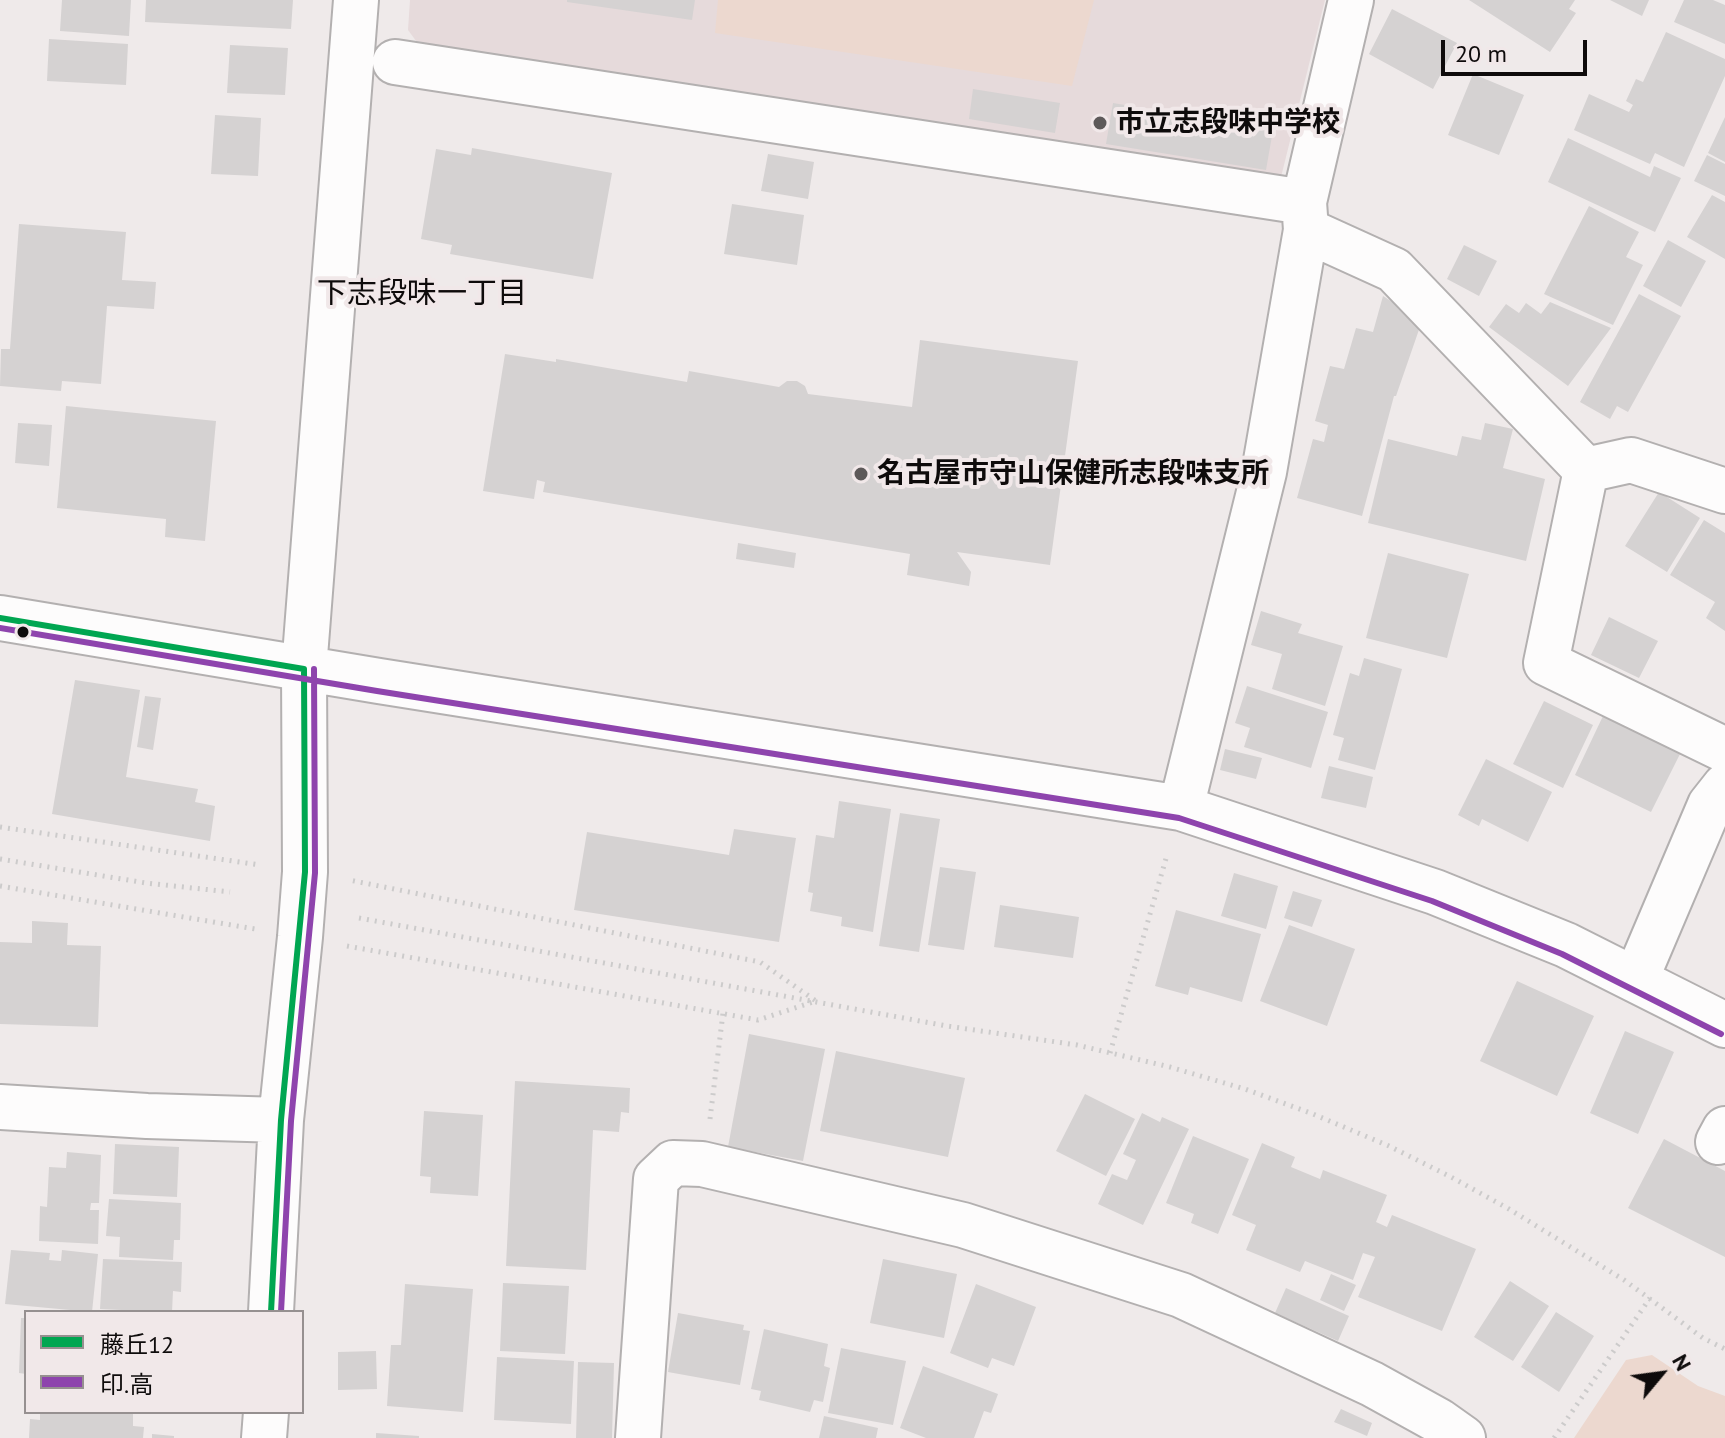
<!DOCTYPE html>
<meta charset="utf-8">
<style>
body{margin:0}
#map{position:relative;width:1725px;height:1438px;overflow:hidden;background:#efeaea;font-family:"PT Sans","Noto Sans JP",sans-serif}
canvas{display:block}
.legend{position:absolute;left:24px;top:1310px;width:280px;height:104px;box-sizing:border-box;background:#f1e8e9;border:2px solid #969090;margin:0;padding:10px 14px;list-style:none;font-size:24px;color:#0e0b0b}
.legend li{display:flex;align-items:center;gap:16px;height:40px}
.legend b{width:40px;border:2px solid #969090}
.north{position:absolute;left:1621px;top:1334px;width:80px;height:80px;-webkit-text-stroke:6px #f1e8e9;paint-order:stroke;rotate:61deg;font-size:22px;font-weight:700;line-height:32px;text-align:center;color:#0e0b0b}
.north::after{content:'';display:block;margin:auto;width:28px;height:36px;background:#0e0b0b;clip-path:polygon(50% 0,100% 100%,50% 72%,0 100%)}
.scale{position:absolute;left:1441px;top:40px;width:146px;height:36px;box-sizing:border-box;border:4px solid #0e0b0b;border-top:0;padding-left:10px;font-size:24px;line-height:28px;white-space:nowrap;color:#0e0b0b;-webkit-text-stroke:6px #f1e8e9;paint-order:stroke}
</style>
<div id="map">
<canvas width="1725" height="1438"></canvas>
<ul class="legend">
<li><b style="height:10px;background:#00a651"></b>藤丘12</li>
<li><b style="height:10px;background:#8e44ad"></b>印.高</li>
</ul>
<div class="north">N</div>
<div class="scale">20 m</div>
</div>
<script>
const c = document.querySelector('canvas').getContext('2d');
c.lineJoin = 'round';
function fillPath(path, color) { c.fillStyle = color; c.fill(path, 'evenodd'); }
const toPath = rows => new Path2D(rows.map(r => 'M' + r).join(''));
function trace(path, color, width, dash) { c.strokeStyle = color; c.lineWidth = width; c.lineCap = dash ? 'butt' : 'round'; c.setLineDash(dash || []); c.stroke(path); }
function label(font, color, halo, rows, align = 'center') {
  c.font = font + ' "PT Sans","Noto Sans JP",sans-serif'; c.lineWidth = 8; c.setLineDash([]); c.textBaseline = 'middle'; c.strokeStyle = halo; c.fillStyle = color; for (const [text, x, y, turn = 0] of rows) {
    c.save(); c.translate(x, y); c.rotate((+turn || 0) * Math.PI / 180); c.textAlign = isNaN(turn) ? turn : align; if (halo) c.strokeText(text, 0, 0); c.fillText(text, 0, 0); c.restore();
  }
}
const built = toPath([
 [410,0,1325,0,1280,181,422,49,408,30]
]);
const green = toPath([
 [718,0,1094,0,1072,86,715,33],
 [1652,1355,1698,1386,1725,1396,1725,1438,1574,1438,1626,1360]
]);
const building = toPath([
 [62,0,131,0,129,36,60,31],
 [146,0,293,0,291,29,145,22],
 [567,0,695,0,692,20,567,2],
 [1469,0,1575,0,1569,9,1576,13,1550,52],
 [1610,0,1649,0,1642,16],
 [1684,0,1713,0,1725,5,1725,44,1674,22],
 [1392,9,1457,43,1433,89,1369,54],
 [1666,32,1725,59,1725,76,1684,167,1655,153,1650,164,1574,130,1589,94,1629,112,1633,105,1626,101,1636,79,1643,82],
 [49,39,128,44,126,85,47,81],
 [230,45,288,48,285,95,227,93],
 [1473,74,1524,95,1499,155,1448,135],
 [973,89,1060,103,1055,133,969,119],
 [1113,103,1273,130,1266,170,1106,144],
 [215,115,261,118,258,176,211,174],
 [1725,117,1725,162,1708,153],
 [1568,138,1650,177,1654,166,1681,178,1655,232,1548,182],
 [472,148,612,173,593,279,450,254,452,245,421,239,436,149,471,155],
 [768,154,814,162,808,199,761,191],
 [1707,155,1725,164,1725,196,1694,181],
 [1712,195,1725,202,1725,259,1687,237],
 [732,204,804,215,797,265,724,254],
 [1589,206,1639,232,1626,257,1643,265,1613,325,1544,294],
 [19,224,126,232,122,280,156,282,154,309,107,306,101,384,62,381,61,391,0,386,1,349,10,349],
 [1668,240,1706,261,1681,307,1643,286],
 [1464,245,1497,261,1479,296,1447,279],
 [1639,294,1681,316,1628,412,1617,406,1610,419,1580,402],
 [1383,296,1422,321,1396,396,1394,396,1362,516,1297,498,1313,439,1324,442,1328,425,1315,421,1330,366,1344,369,1356,328,1373,332],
 [1550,302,1611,328,1568,386,1489,327,1506,304,1519,313,1526,303,1541,314],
 [920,340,1078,361,1050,565,957,552,971,572,969,586,907,575,910,554,543,492,545,482,537,480,534,499,483,491,505,354,556,362,556,359,687,382,689,371,779,387,787,381,797,381,805,386,808,394,912,407],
 [66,406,216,421,205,541,165,537,166,519,57,508],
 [18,423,52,425,49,466,15,463],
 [1485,423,1513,429,1503,468,1545,479,1526,561,1368,523,1388,439,1457,456,1462,436,1481,440],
 [1659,492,1700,518,1667,572,1625,546],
 [1704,520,1725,533,1725,631,1706,618,1715,602,1670,575],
 [738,543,796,553,794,568,736,559],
 [1388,553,1469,574,1447,658,1366,638],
 [1261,611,1302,624,1298,633,1343,646,1325,706,1272,689,1282,654,1251,645],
 [1609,617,1658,641,1639,678,1591,655],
 [1364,658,1402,669,1375,770,1338,760,1344,738,1333,735,1350,673,1359,676],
 [75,680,140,690,126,777,198,789,195,802,215,806,210,841,52,814],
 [1247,686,1328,712,1311,768,1244,747,1250,728,1235,723],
 [145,696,161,698,153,750,137,747],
 [1544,701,1593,725,1563,788,1513,764],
 [1603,716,1680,754,1651,812,1575,775],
 [1225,749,1262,758,1256,779,1220,770],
 [1486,759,1552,792,1528,842,1482,819,1479,826,1458,815],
 [1329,766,1373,777,1366,808,1321,798],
 [839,801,891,809,873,932,841,926,842,917,810,911,813,893,808,892,816,835,834,838],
 [900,813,940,819,919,952,879,946],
 [734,829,796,838,779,942,574,910,587,832,729,855],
 [940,867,976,872,964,950,928,945],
 [1234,873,1278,886,1266,929,1221,916],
 [1293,891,1322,900,1312,927,1284,918],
 [1000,905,1079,917,1073,958,994,947],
 [1176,910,1261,934,1242,1002,1190,987,1188,995,1155,986],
 [32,921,68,923,67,945,101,946,98,1027,0,1024,0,942,32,943],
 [1289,925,1355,949,1327,1026,1260,1001],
 [1517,981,1594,1016,1557,1096,1480,1061],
 [1625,1031,1674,1052,1638,1134,1590,1113],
 [749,1034,825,1049,803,1161,728,1147],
 [836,1051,965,1078,948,1157,820,1131],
 [515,1081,630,1088,629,1113,621,1112,619,1132,593,1130,586,1270,506,1266],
 [1085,1094,1135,1119,1106,1176,1056,1151],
 [424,1111,483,1115,478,1196,430,1193,431,1177,420,1176],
 [1142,1113,1160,1122,1162,1117,1189,1129,1143,1225,1098,1204,1112,1174,1127,1180,1136,1160,1123,1154],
 [1193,1136,1249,1159,1218,1234,1191,1223,1194,1214,1166,1203],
 [1664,1139,1725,1171,1725,1257,1628,1208],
 [1262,1143,1295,1157,1291,1167,1320,1179,1323,1170,1387,1195,1376,1222,1387,1227,1392,1215,1476,1249,1442,1331,1358,1297,1375,1257,1363,1253,1353,1280,1305,1261,1300,1272,1246,1250,1256,1225,1232,1215],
 [115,1144,179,1147,177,1197,113,1194],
 [67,1152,101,1155,99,1203,91,1203,90,1210,99,1210,98,1244,39,1241,40,1206,47,1207,49,1167,66,1168],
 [109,1199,181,1203,180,1240,174,1240,173,1260,119,1257,120,1237,106,1236],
 [11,1250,50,1253,49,1260,61,1261,62,1250,98,1254,92,1312,5,1304],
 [103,1259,182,1262,181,1292,173,1291,172,1312,121,1312,121,1310,100,1309],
 [883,1259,957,1274,944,1338,870,1323],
 [1331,1274,1356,1285,1344,1311,1320,1300],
 [1510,1281,1549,1306,1513,1361,1474,1337],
 [503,1283,569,1286,565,1354,500,1351],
 [405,1284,473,1289,463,1412,387,1406,391,1345,401,1345],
 [976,1284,1036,1307,1014,1366,992,1358,988,1368,950,1353],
 [1286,1288,1349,1316,1338,1341,1275,1313],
 [1556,1312,1594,1336,1559,1392,1521,1367],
 [678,1313,744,1325,743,1330,750,1331,740,1385,668,1372],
 [21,1318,26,1318,26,1374,19,1373],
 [764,1329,828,1344,824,1366,830,1368,823,1402,814,1400,810,1412,759,1400,761,1391,751,1389],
 [841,1348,906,1361,893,1425,828,1413],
 [376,1351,377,1389,338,1390,338,1352],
 [497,1357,574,1361,571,1424,494,1420],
 [578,1362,614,1363,612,1438,576,1438],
 [923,1366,998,1394,991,1413,984,1411,974,1438,926,1438,900,1428],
 [1341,1409,1372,1423,1367,1436,1334,1422],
 [40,1412,133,1412,133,1426,144,1427,143,1438,29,1438,30,1419,40,1420],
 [824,1416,878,1428,876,1438,819,1438],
 [376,1433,419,1436,419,1438,376,1438],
 [152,1434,174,1436,174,1438,152,1438]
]);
const path = toPath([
 [0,827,260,865],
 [0,859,146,883,230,892],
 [0,886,255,929],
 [359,918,947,1026,1077,1045,1170,1067,1245,1089,1313,1114,1389,1146,1451,1177,1509,1209,1624,1280,1703,1338,1725,1349],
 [347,946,758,1020,816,1001,760,962,349,880],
 [1110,1053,1167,855],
 [710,1119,723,1013],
 [1554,1438,1650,1298]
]);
const minor = toPath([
 [395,62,1304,202],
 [1306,230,1394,270,1586,470,1546,663,1725,750],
 [1586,470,1631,460,1725,491],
 [0,618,379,681,1181,808,1435,892,1566,945,1725,1025],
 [1181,808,1264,472,1306,230,1304,202,1351,0],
 [1636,979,1710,805,1725,786],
 [0,1107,147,1116,281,1120],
 [1718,1142,1725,1129],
 [271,1312,281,1120,300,937,305,872,304,669,356,0],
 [264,1438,266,1412],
 [638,1438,656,1179,673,1163,702,1164,963,1225,1181,1295,1372,1384,1439,1421,1463,1438]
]);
const bus1 = toPath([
 [0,618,304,669],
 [271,1312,281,1120,305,872,304,669]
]);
const bus2 = toPath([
 [0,628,377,691,1179,818,1432,901,1562,954,1721,1034],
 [281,1312,291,1121,315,873,314,669]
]);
const markers = [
 [1100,123,8,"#5d5959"],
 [861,474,8,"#5d5959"],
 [23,632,7,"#0e0b0b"]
];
const poiNames = [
 ["市立志段味中学校",1116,123],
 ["名古屋市守山保健所志段味支所",877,474]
];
const neighbourhoodNames = [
 ["下志段味一丁目",422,294]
];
fillPath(built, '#e6dadb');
fillPath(green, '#ecd8cf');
fillPath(building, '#d5d2d2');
trace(minor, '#b3b0b0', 48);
trace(path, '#cccbcb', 5, [2, 6]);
trace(minor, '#fdfcfc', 44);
trace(bus1, '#00a651', 6);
trace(bus2, '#8e44ad', 6);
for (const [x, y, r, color] of markers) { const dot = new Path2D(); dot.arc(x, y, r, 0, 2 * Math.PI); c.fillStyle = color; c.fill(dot); trace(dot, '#f1e8e9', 3); }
label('bold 28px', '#0e0b0b', '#f1e8e9', poiNames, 'left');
label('30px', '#0e0b0b', '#f1e8e9', neighbourhoodNames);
</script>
